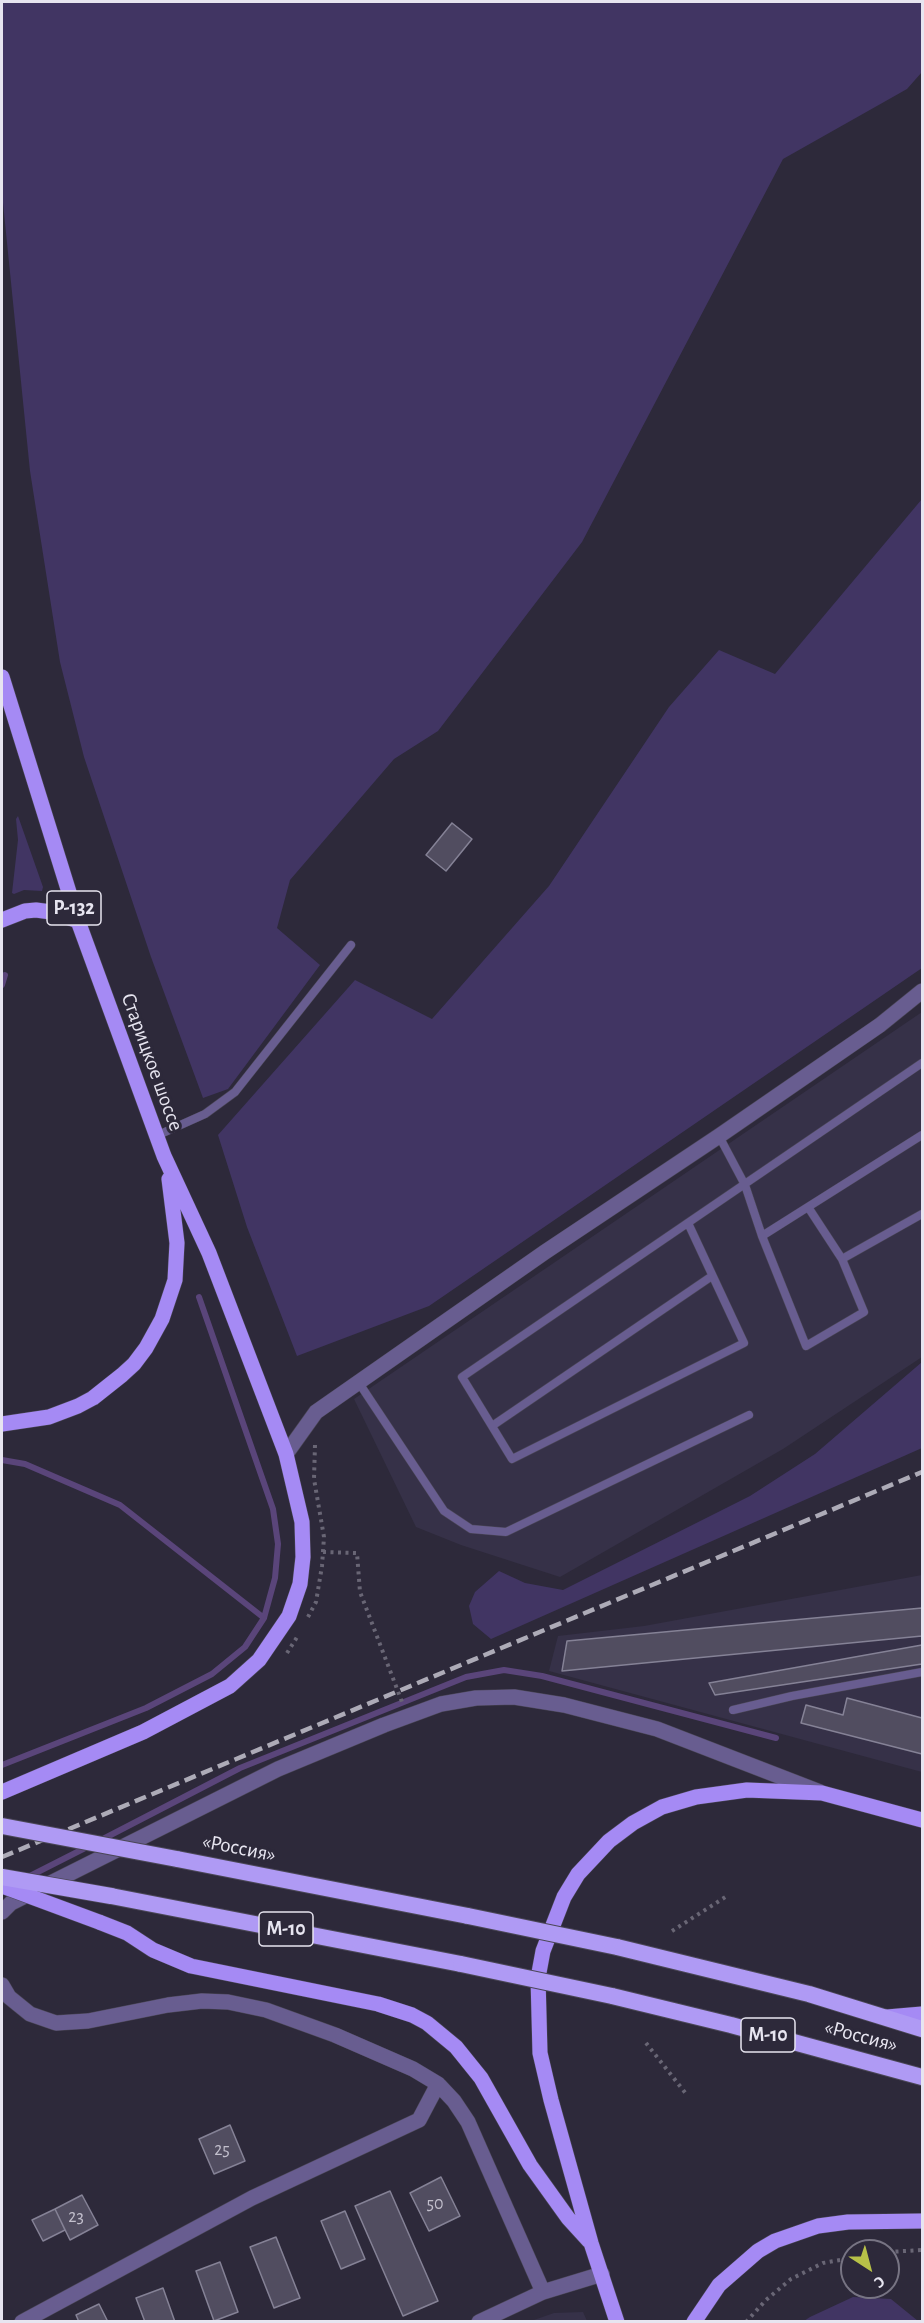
<!DOCTYPE html>
<meta charset="utf-8">
<style>
body{margin:0}
#map{position:relative;width:924px;height:2323px;overflow:hidden;background:#2d293a;font-family:"Alegreya Sans",sans-serif}
canvas{display:block}
.frame{position:absolute;inset:0;border:3px solid #e7e5f0;pointer-events:none}
.north{position:absolute;left:840px;top:2239px;width:60px;height:60px;box-sizing:border-box;background:#2d293a;border:2px solid #777483;border-radius:50%;rotate:144deg;font-size:16px;font-weight:700;line-height:24px;text-align:center;color:#e7e5f0}
.north::after{content:'';display:block;margin:auto;width:21px;height:27px;background:#b7c148;clip-path:polygon(50% 0,100% 100%,50% 72%,0 100%)}
</style>
<div id="map">
<canvas width="924" height="2323"></canvas>
<div class="frame"></div>
<div class="north">С</div>
</div>
<script>
const c = document.querySelector('canvas').getContext('2d');
c.lineJoin = 'round';
function fillPath(path, color) { c.fillStyle = color; c.fill(path, 'evenodd'); }
const toPath = rows => new Path2D(rows.map(r => 'M' + r).join(''));
function trace(path, color, width, dash) { c.strokeStyle = color; c.lineWidth = width; c.lineCap = dash ? 'butt' : 'round'; c.setLineDash(dash || []); c.stroke(path); }
function label(font, color, halo, rows, align = 'center') {
  c.font = font + ' "Alegreya Sans",sans-serif'; c.lineWidth = 6; c.setLineDash([]); c.textBaseline = 'middle'; c.strokeStyle = halo; c.fillStyle = color; for (const [text, x, y, turn = 0] of rows) {
    c.save(); c.translate(x, y); c.rotate((+turn || 0) * Math.PI / 180); c.textAlign = isNaN(turn) ? turn : align; if (halo) c.strokeText(text, 0, 0); c.fillText(text, 0, 0); c.restore();
  }
}
const built = toPath([
 [922,1012,922,1357,783,1449,560,1577,461,1545,416,1527,354,1399],
 [922,1575,922,1772,549,1671,558,1636,644,1626],
 [583,2312,587,2321,531,2321,554,2313]
]);
const green = toPath([
 [2,2,922,2,922,72,907,89,783,159,582,542,438,731,394,759,290,880,277,928,320,965,228,1089,203,1098,151,957,84,757,60,662,30,471,2,193],
 [922,499,922,968,429,1306,297,1356,247,1227,218,1135,355,980,432,1019,549,886,669,707,719,650,775,674],
 [18,816,43,887,42,891,24,890,14,894,12,893,18,840,16,819],
 [922,1362,922,1448,491,1639,473,1624,469,1606,475,1592,499,1571,525,1583,563,1590,750,1496,815,1454],
 [853,2297,891,2299,918,2321,804,2321,810,2317]
]);
const stream = toPath([
 [2,985,5,975],
 [2,1460,25,1464,120,1505,264,1618],
 [2,1765,146,1708,212,1674,245,1647,264,1618,275,1578,278,1544,273,1509,199,1297],
 [101,1840,240,1768,466,1677,504,1670,542,1676,776,1738],
 [26,1878,89,1846]
]);
const building = toPath([
 [452,823,472,839,446,871,426,855,452,823],
 [922,1608,922,1636,562,1671,567,1641,922,1608],
 [922,1645,922,1664,715,1695,709,1683,922,1645],
 [847,1698,922,1718,922,1754,801,1723,806,1705,843,1715,847,1698],
 [230,2125,245,2161,214,2174,199,2139,230,2125],
 [441,2177,460,2216,429,2231,410,2193,441,2177],
 [390,2191,438,2301,403,2316,355,2206,390,2191],
 [82,2195,98,2225,70,2240,55,2209,82,2195],
 [55,2209,65,2230,43,2241,32,2220,55,2209],
 [345,2211,365,2259,341,2269,321,2221,345,2211],
 [276,2237,300,2298,274,2308,250,2247,276,2237],
 [220,2262,238,2312,214,2321,196,2271,220,2262],
 [163,2288,175,2322,145,2322,136,2298,163,2288],
 [99,2304,108,2322,79,2322,76,2315,99,2304]
]);
const path = toPath([
 [323,1552,357,1553,360,1592,402,1702],
 [308,1617,316,1602,322,1566,324,1537,314,1479,315,1445],
 [287,1653,299,1634],
 [672,1931,727,1896],
 [646,2043,687,2095],
 [888,2252,922,2250],
 [746,2322,766,2300,791,2279,823,2263,852,2258]
]);
const service = toPath([
 [156,1136,205,1114,235,1092,351,945],
 [719,1136,745,1185,762,1236,806,1346,864,1312,842,1259,808,1207],
 [688,1223,744,1343,512,1459,462,1377,922,1063],
 [762,1236,922,1135],
 [842,1259,922,1214],
 [359,1383,444,1511,471,1529,506,1532,749,1415],
 [492,1426,712,1276],
 [733,1710,792,1696,922,1672]
]);
const minor = toPath([
 [286,1454,316,1412,545,1252,719,1136,880,1025,922,991],
 [2,1912,11,1903,278,1769,384,1725,441,1704,476,1698,514,1697,564,1705,657,1729,820,1792],
 [2,1985,9,1997,30,2014,56,2023,88,2021,168,2005,202,2001,228,2002,266,2010,335,2035,413,2069,438,2084,454,2101,468,2122,543,2292],
 [22,2322,252,2198,419,2120,438,2084],
 [479,2322,543,2292,602,2274]
]);
const primary = toPath([
 [2,677,78,921,164,1156,209,1253,286,1454,302,1522,303,1557,300,1584,289,1616,259,1660,230,1686,143,1732,2,1792],
 [2,920,25,911,36,910,51,912,78,921],
 [2,1424,49,1417,78,1406,93,1398,122,1375,134,1364,146,1348,162,1319,175,1280,177,1243,169,1179],
 [99,1922,127,1933,153,1950,191,1966,378,2004,412,2015,427,2023,456,2047,481,2078,530,2165,568,2218,589,2241],
 [887,2017,922,2014],
 [617,2322,591,2243,551,2100,540,2053,538,1978,543,1951,564,1897,578,1874,609,1841,633,1823,662,1807,696,1797,747,1790,822,1793,922,1820],
 [694,2322,719,2285,758,2251,775,2241,818,2226,848,2222,922,2221]
]);
const trunk = toPath([
 [177,1859,468,1916],
 [111,1896,461,1964],
 [617,1947,809,1994,922,2029],
 [612,1996,731,2025,922,2077]
]);
const rail = toPath([
 [2,1857,922,1472]
]);
const primaryBridge = toPath([
 [2,1886,99,1922]
]);
const trunkBridge = toPath([
 [2,1826,177,1859],
 [2,1877,111,1896],
 [468,1916,617,1947],
 [461,1964,612,1996]
]);
const numberNames = [
 ["25",222,2150],
 ["50",435,2204],
 ["23",76,2217]
];
const shields = [
 [74,908,54],
 [286,1929,54],
 [768,2035,54]
];
const shieldNames = [
 ["Р-132",74,908],
 ["М-10",286,1929],
 ["М-10",768,2035]
];
const streetNames = [
 ["Старицкое шоссе",152,1062,70],
 ["«Россия»",239,1848,11],
 ["«Россия»",861,2036,15]
];
fillPath(built, '#363148');
fillPath(green, '#413563');
trace(stream, '#5a457a', 6);
fillPath(building, '#514d60');
trace(building, '#858296', 1.5);
trace(service, '#4b4757', 9);
trace(minor, '#4b4757', 16);
trace(primary, '#4b4757', 16);
trace(trunk, '#4b4757', 18);
trace(path, '#696675', 4, [3, 4.5]);
trace(service, '#685d90', 8);
trace(minor, '#685d90', 15);
trace(primary, '#a58af4', 15);
trace(trunk, '#af9af4', 16);
trace(rail, '#adabb7', 4.5, [12, 6]);
trace(primaryBridge, '#4b4757', 16, []);
trace(trunkBridge, '#4b4757', 18, []);
trace(primaryBridge, '#a58af4', 15);
trace(trunkBridge, '#af9af4', 16);
label('18px', '#c2bfcc', null, numberNames);
for (const [x, y, w] of shields) { const box = new Path2D(); box.roundRect(x - w / 2, y - 17, w, 34, 4.5); c.fillStyle = '#2d293a'; c.fill(box); trace(box, '#e7e5f0', 1.5); }
label('bold 20px', '#e7e5f0', null, shieldNames);
label('21px', '#e7e5f0', '#2d293a', streetNames);
</script>
